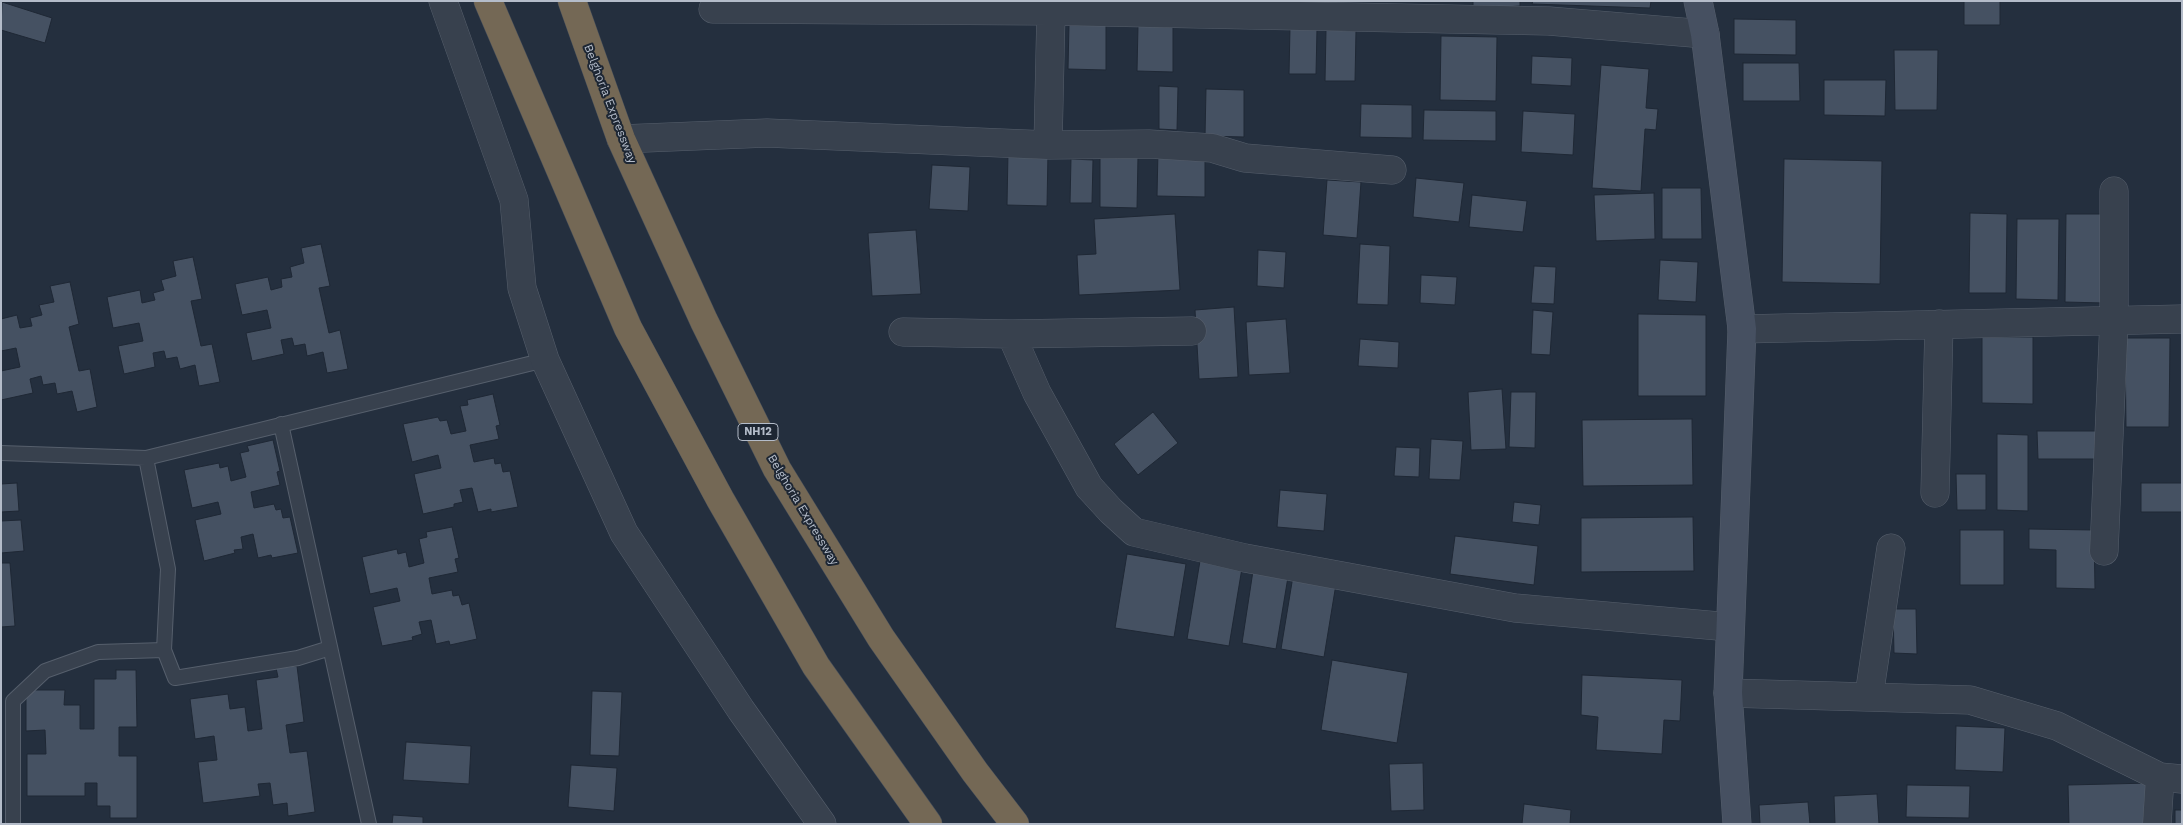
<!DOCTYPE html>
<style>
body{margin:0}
#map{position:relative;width:2183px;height:825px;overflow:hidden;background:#242f3e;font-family:"Work Sans",sans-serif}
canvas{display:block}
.frame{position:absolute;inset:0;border:2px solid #b4bcc9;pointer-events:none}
</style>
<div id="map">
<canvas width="2183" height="825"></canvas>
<div class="frame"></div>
</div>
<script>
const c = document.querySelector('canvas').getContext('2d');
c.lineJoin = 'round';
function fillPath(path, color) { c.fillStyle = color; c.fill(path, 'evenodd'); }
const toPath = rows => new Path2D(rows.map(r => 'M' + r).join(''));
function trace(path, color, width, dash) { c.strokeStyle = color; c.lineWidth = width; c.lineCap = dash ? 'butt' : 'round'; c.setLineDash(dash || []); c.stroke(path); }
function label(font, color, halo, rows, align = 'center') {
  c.font = font + ' "Work Sans",sans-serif'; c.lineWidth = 4; c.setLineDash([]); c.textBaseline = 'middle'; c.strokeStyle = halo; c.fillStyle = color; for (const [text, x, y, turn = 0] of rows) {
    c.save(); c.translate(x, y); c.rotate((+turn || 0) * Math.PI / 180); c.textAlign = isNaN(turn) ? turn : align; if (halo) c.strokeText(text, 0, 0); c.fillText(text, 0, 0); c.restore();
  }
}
const building = toPath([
 [1473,1,1520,1,1520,6,1473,9,1473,1],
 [1533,1,1651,1,1650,8,1532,4,1533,1],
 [1964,1,2000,1,2000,25,1964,25,1964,1],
 [2,2,52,18,45,43,1,30,2,2],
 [1734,19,1796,20,1796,55,1734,54,1734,19],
 [1069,24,1106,25,1106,70,1068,69,1069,24],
 [1138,26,1173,27,1173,72,1137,71,1138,26],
 [1290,28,1317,29,1316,74,1289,74,1290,28],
 [1326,30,1356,31,1355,81,1325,81,1326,30],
 [1441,36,1497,37,1496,101,1440,100,1441,36],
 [1894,50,1938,50,1937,110,1895,110,1894,50],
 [1532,56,1572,58,1571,86,1531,84,1532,56],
 [1743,63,1799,63,1800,101,1743,101,1743,63],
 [1601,65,1649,69,1646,108,1658,109,1656,130,1645,129,1641,191,1592,188,1601,65],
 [1824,80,1886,80,1885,116,1824,115,1824,80],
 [1159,86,1178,87,1177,130,1159,129,1159,86],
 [1206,89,1244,90,1244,137,1205,136,1206,89],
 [1361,104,1412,105,1412,138,1360,137,1361,104],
 [1424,110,1496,111,1496,141,1423,140,1424,110],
 [1523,111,1575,114,1573,155,1521,152,1523,111],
 [1158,151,1205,152,1205,197,1157,196,1158,151],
 [1008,152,1048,153,1047,206,1007,205,1008,152],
 [1100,157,1138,157,1137,208,1100,207,1100,157],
 [1071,159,1093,160,1092,203,1070,203,1071,159],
 [1784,159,1882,161,1880,284,1782,282,1784,159],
 [932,165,970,167,968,211,929,209,932,165],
 [1416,178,1464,183,1459,222,1413,217,1416,178],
 [1327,180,1361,182,1357,238,1323,235,1327,180],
 [1662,188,1701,188,1702,239,1662,239,1662,188],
 [1654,193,1655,239,1596,241,1594,195,1654,193],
 [1472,195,1527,201,1523,232,1469,227,1472,195],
 [1970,213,2007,214,2006,293,1969,293,1970,213],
 [1175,214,1180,290,1079,295,1077,255,1096,254,1094,219,1175,214],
 [2066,214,2105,214,2104,303,2065,302,2066,214],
 [2017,219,2059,219,2058,300,2016,299,2017,219],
 [916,230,921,294,872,296,868,233,916,230],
 [321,244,330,286,319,288,329,333,340,330,348,369,327,373,323,352,307,356,305,344,294,346,292,338,281,340,284,354,252,361,246,333,271,328,267,310,242,315,235,284,268,277,271,290,282,287,281,279,292,277,290,267,304,263,301,248,321,244],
 [1360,244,1390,246,1388,305,1357,304,1360,244],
 [1258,250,1286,252,1284,288,1257,286,1258,250],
 [193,257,202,299,191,301,201,346,212,344,220,382,199,386,195,365,180,369,177,357,166,359,164,351,153,353,155,367,124,374,118,346,143,341,139,323,113,328,107,297,140,290,142,303,155,300,153,293,164,290,161,280,176,276,173,261,193,257],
 [1660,260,1698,262,1696,302,1658,300,1660,260],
 [1534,266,1556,267,1554,304,1531,303,1534,266],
 [1421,275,1457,277,1455,305,1420,303,1421,275],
 [70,282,79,324,69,327,79,371,90,369,97,407,77,412,72,391,57,394,55,383,43,385,41,376,30,379,33,393,1,400,1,371,20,367,16,348,1,351,1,319,17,315,20,328,32,326,30,318,42,315,39,305,54,302,50,286,70,282],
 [1234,307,1238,377,1199,379,1195,310,1234,307],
 [1533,310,1553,312,1550,355,1531,354,1533,310],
 [1638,314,1706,315,1706,396,1638,396,1638,314],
 [1286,319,1290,373,1249,375,1246,322,1286,319],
 [1982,337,2033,337,2033,404,1982,403,1982,337],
 [2125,338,2170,338,2169,427,2126,427,2125,338],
 [1360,339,1399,342,1398,368,1358,366,1360,339],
 [1502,389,1506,449,1471,450,1468,392,1502,389],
 [1511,392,1536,392,1535,448,1509,447,1511,392],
 [493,394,500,425,496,426,499,439,470,445,474,462,494,458,495,464,501,463,503,472,510,471,518,507,491,512,491,509,478,512,472,488,460,490,463,502,454,504,454,507,423,514,414,474,441,468,438,455,412,462,403,424,438,417,440,421,447,420,451,434,466,431,460,406,468,405,467,400,493,394],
 [1153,412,1178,443,1138,475,1114,444,1153,412],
 [1692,419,1693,485,1583,486,1582,420,1692,419],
 [2037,431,2102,431,2102,459,2038,459,2037,431],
 [1997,434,2028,435,2028,511,1997,510,1997,434],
 [1431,439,1463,441,1460,480,1429,479,1431,439],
 [273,440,280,471,277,472,280,485,251,492,254,508,274,504,276,510,281,509,283,518,290,517,298,553,272,558,271,555,258,558,253,534,241,537,243,549,234,550,235,553,204,561,195,520,221,514,218,502,192,508,184,470,219,463,220,468,228,466,231,481,246,477,240,453,249,451,247,446,273,440],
 [1396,447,1420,448,1419,477,1394,476,1396,447],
 [1956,474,1986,474,1986,510,1957,510,1956,474],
 [17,483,19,511,1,512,1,484,17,483],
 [2141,483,2182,483,2182,512,2141,512,2141,483],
 [1280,490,1327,494,1324,531,1277,527,1280,490],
 [1514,502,1541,505,1539,525,1512,522,1514,502],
 [1693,517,1694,571,1581,572,1581,518,1693,517],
 [21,520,24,551,1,553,1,521,21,520],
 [452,527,459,558,455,559,458,572,429,578,432,594,452,590,453,596,459,595,462,605,469,603,477,639,450,645,449,641,436,644,431,620,419,622,422,634,412,637,413,640,382,646,373,607,400,601,397,588,370,594,362,557,397,549,398,554,406,552,409,567,424,563,419,539,427,537,426,532,452,527],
 [2029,529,2094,530,2095,589,2056,588,2056,550,2029,549,2029,529],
 [1960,530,2004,530,2004,585,1960,585,1960,530],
 [1455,536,1538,546,1534,585,1450,574,1455,536],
 [1127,554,1186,564,1174,637,1115,628,1127,554],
 [1200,561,1242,568,1229,646,1187,639,1200,561],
 [1,563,10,563,15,626,1,627,1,563],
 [1294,570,1337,578,1324,657,1281,649,1294,570],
 [1253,571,1288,577,1276,649,1242,643,1253,571],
 [1893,609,1916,609,1917,654,1894,653,1893,609],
 [1332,660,1408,673,1397,743,1321,730,1332,660],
 [297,666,304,722,286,725,290,753,307,751,315,812,288,816,287,803,273,805,270,783,258,784,260,796,203,803,198,762,217,760,214,736,195,739,190,699,228,694,230,709,245,707,248,731,262,729,256,680,278,677,276,668,297,666],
 [116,670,136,670,137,727,119,727,119,756,137,756,137,818,110,818,110,806,97,806,97,783,85,783,85,796,27,796,27,754,46,754,45,730,26,731,26,690,65,690,64,705,80,705,80,729,94,729,94,679,116,679,116,670],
 [1582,675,1682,680,1680,721,1664,720,1662,754,1596,750,1598,717,1581,715,1582,675],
 [592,691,622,692,619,756,590,755,592,691],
 [1956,726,2005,728,2003,772,1955,770,1956,726],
 [406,742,471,746,469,784,403,780,406,742],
 [1423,763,1424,810,1391,811,1389,764,1423,763],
 [571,765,617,768,614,811,568,807,571,765],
 [2151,783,2152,824,2069,824,2068,785,2151,783],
 [1907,785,1970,786,1969,818,1906,817,1907,785],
 [1877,794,1879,824,1835,824,1834,796,1877,794],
 [1808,802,1810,824,1760,824,1759,805,1808,802],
 [1524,804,1571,810,1570,824,1522,824,1524,804],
 [2175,810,2182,810,2182,824,2175,824,2175,810],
 [393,815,423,817,423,824,392,824,393,815]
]);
const lane = toPath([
 [281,424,369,824],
 [1,453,146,458,545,360],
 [146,458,168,569,164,650,175,678,298,658,330,648],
 [13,824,13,701,45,671,98,652,164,650]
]);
const street = toPath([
 [443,1,514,200,522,288,545,360,624,533,741,710,822,824],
 [713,9,1051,11,1549,21,1705,34],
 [621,139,767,133,1048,145,1149,144,1212,148,1245,158,1392,170],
 [1048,145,1051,11],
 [1742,329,2182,319],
 [903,332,1011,334,1037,393,1089,487,1111,511,1134,532,1245,558,1515,608,1730,627],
 [1011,334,1192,331],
 [1935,493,1939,324],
 [2104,551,2114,320,2114,191],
 [1728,693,1970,700,2057,726,2160,777,2182,779],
 [1869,696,1891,548],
 [2157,824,2160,777]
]);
const secondary = toPath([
 [1698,1,1705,34,1742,329,1728,693,1737,824]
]);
const highway = toPath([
 [488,1,628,328,720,499,816,666,928,824],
 [572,1,621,139,704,321,777,469,881,638,975,772,1015,824]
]);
const shields = [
 [758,432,40]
];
const shieldNames = [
 ["NH12",758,432]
];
const streetNames = [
 ["Belghoria Expressway",610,104,69],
 ["Belghoria Expressway",803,510,59]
];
fillPath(building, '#455162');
trace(building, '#1f2835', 1);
trace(lane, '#565f6c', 16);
trace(street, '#565f6c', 29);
trace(secondary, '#565f6c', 29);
trace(highway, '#434c59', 29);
trace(lane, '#38414e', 14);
trace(street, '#38414e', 28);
trace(secondary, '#465061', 28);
trace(highway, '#746855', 28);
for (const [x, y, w] of shields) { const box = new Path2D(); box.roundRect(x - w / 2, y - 8.5, w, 17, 4); c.fillStyle = '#1d2633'; c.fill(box); trace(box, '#b4bcc9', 1); }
label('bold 11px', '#b4bcc9', null, shieldNames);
label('12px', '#b4bcc9', '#1d2633', streetNames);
</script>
